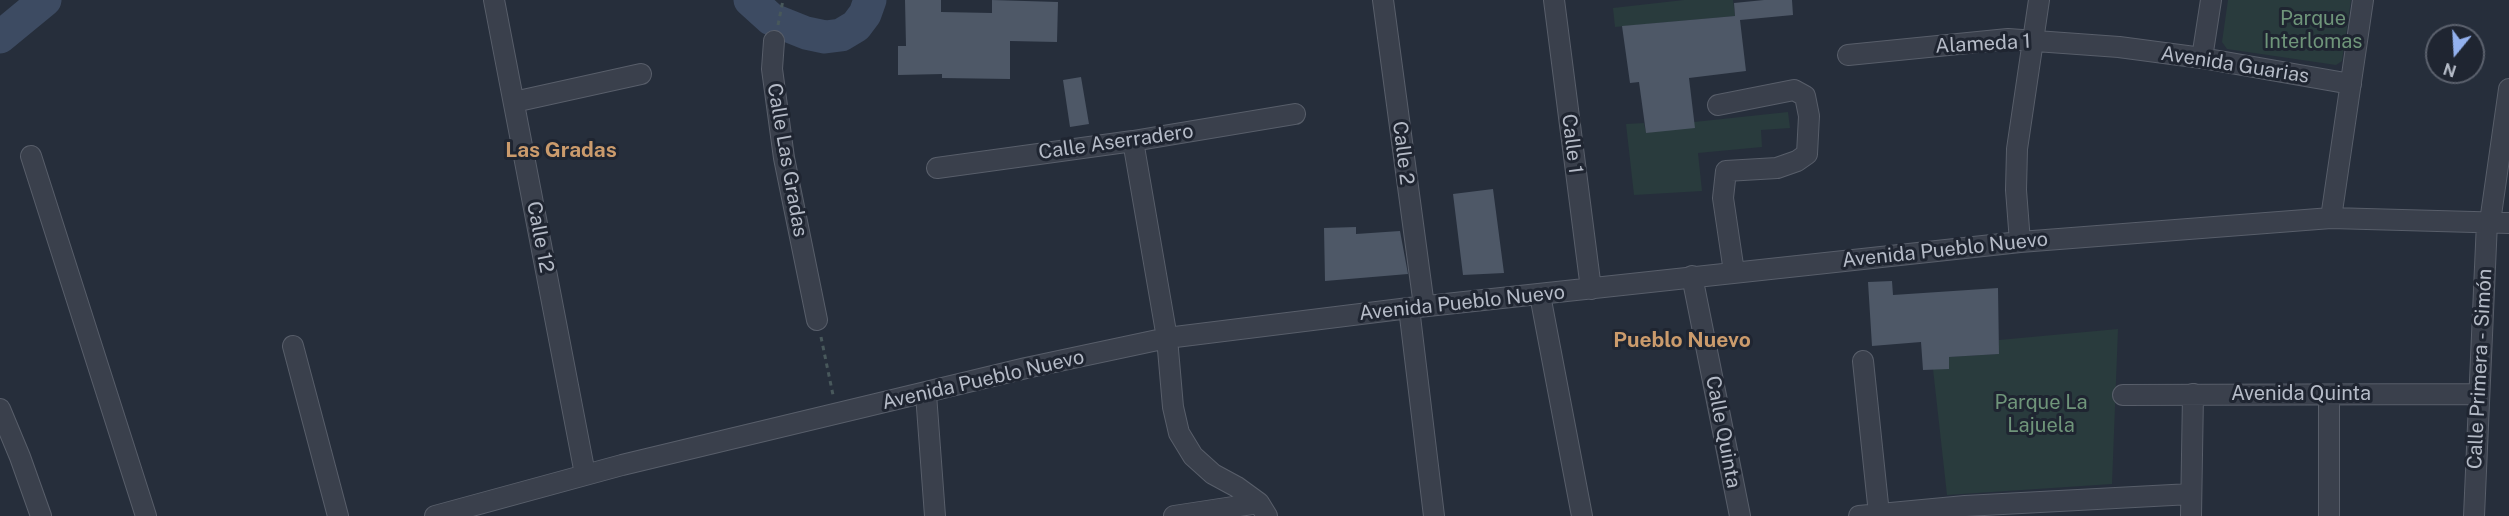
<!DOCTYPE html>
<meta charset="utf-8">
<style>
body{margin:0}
#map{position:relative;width:2509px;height:516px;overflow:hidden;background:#262e3b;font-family:"Public Sans",sans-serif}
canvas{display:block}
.north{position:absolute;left:2425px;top:24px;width:60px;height:60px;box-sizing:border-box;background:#1f2531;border:2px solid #5b616d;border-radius:50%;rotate:198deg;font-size:16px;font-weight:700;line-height:24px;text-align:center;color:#b5bbc7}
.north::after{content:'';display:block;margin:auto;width:21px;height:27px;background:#93b1ee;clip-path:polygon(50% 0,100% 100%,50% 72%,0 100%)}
</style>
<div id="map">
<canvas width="2509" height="516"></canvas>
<div class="north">N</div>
</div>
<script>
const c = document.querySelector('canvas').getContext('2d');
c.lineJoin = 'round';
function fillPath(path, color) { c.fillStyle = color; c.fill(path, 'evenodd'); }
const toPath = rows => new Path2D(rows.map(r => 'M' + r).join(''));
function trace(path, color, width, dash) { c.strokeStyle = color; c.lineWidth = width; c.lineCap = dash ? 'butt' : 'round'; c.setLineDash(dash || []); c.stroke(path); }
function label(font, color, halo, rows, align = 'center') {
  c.font = font + ' "Public Sans",sans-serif'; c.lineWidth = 6; c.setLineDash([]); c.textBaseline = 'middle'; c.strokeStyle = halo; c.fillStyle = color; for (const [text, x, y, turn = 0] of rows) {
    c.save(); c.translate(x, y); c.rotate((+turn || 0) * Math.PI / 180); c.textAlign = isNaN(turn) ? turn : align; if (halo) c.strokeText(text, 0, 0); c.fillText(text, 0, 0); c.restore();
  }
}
const green = toPath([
 [1684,0,1733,0,1735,16,1615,27,1613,8],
 [2228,0,2351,0,2342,61,2336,65,2227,49,2222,42],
 [1788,112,1790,128,1761,130,1762,147,1698,153,1702,191,1634,195,1626,124,1644,123,1646,133,1694,122],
 [2118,329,2112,484,1947,495,1933,369,1949,369,1949,357,1998,354,1999,340]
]);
const river = toPath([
 [750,0,771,19,806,33,825,37,841,35,856,26,865,14,870,0],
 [0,37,45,0]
]);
const building = toPath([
 [905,0,941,0,941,12,992,13,992,0,1058,2,1057,42,1010,41,1010,79,942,78,942,74,898,75,898,46,906,46],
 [1764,0,1792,0,1793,15,1740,20,1746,71,1689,78,1695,128,1646,133,1639,82,1630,83,1622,26,1735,16,1734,3],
 [1081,77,1089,124,1070,127,1063,80],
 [1493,189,1504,273,1463,275,1453,194],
 [1356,227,1356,234,1400,231,1408,274,1325,281,1324,228],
 [1892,281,1893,295,1998,288,1999,354,1949,357,1949,369,1923,370,1921,342,1872,346,1868,282]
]);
const path = toPath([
 [778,25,783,0],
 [821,337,833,395]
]);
const minor = toPath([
 [494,0,585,474],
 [1383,0,1424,306],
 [1554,0,1591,289],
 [774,41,772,69,784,158,817,320],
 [1848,55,2008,39,2119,47,2202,58,2351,84],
 [2202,58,2211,0],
 [514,102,641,74],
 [1718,105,1794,90,1805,96,1809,116,1807,154,1797,161,1777,168,1726,171,1723,198,1734,272],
 [1133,141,1167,338,1173,407,1179,433,1193,456,1213,474,1237,487,1259,503,1267,516],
 [31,156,146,516],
 [937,168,1133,141,1295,114],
 [2331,218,2363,0],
 [2490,222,2509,89],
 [2020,242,2016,190,2017,149,2039,0],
 [1692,276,1740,516],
 [1540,295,1582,516],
 [1409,308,1434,516],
 [293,346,338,516],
 [1863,361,1879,514],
 [926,394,935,516],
 [2123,395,2479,394],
 [0,409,20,457,41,516],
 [435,516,622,465,1026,368,1167,338,1409,308,2020,242,2331,218,2509,223],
 [1174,516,1259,503],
 [1859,516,1965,506,2191,494],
 [2191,516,2193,394],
 [2329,516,2329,395],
 [2474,516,2487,222]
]);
const parkNames = [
 ["Parque",2313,19],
 ["Interlomas",2313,42],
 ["Parque La",2041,403],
 ["Lajuela",2041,426]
];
const streetNames = [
 ["Alameda 1",1983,44,-3],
 ["Avenida Guarias",2235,65,9],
 ["Calle Aserradero",1116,142,-8],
 ["Calle 1",1572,144,83],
 ["Calle 2",1403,153,83],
 ["Calle Las Gradas",787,160,80],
 ["Calle 12",540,237,79],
 ["Avenida Pueblo Nuevo",1945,250,-6],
 ["Avenida Pueblo Nuevo",1462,303,-6],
 ["Calle Primera - Simón",2480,369,-87],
 ["Avenida Pueblo Nuevo",983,380,-13],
 ["Avenida Quinta",2301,394],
 ["Calle Quinta",1723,432,79]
];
const neighbourhoodNames = [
 ["Las Gradas",561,151],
 ["Pueblo Nuevo",1682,341]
];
fillPath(green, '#293b3d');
trace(river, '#3d4b62', 33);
fillPath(building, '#4e5867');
trace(minor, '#585e6a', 22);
trace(path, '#48585b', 3, [4.5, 4.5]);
trace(minor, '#3a404c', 20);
label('20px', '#6f957a', '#1f2531', parkNames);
label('20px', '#b5bbc7', '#1f2531', streetNames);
label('bold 21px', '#cb9b6c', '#1f2531', neighbourhoodNames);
</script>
